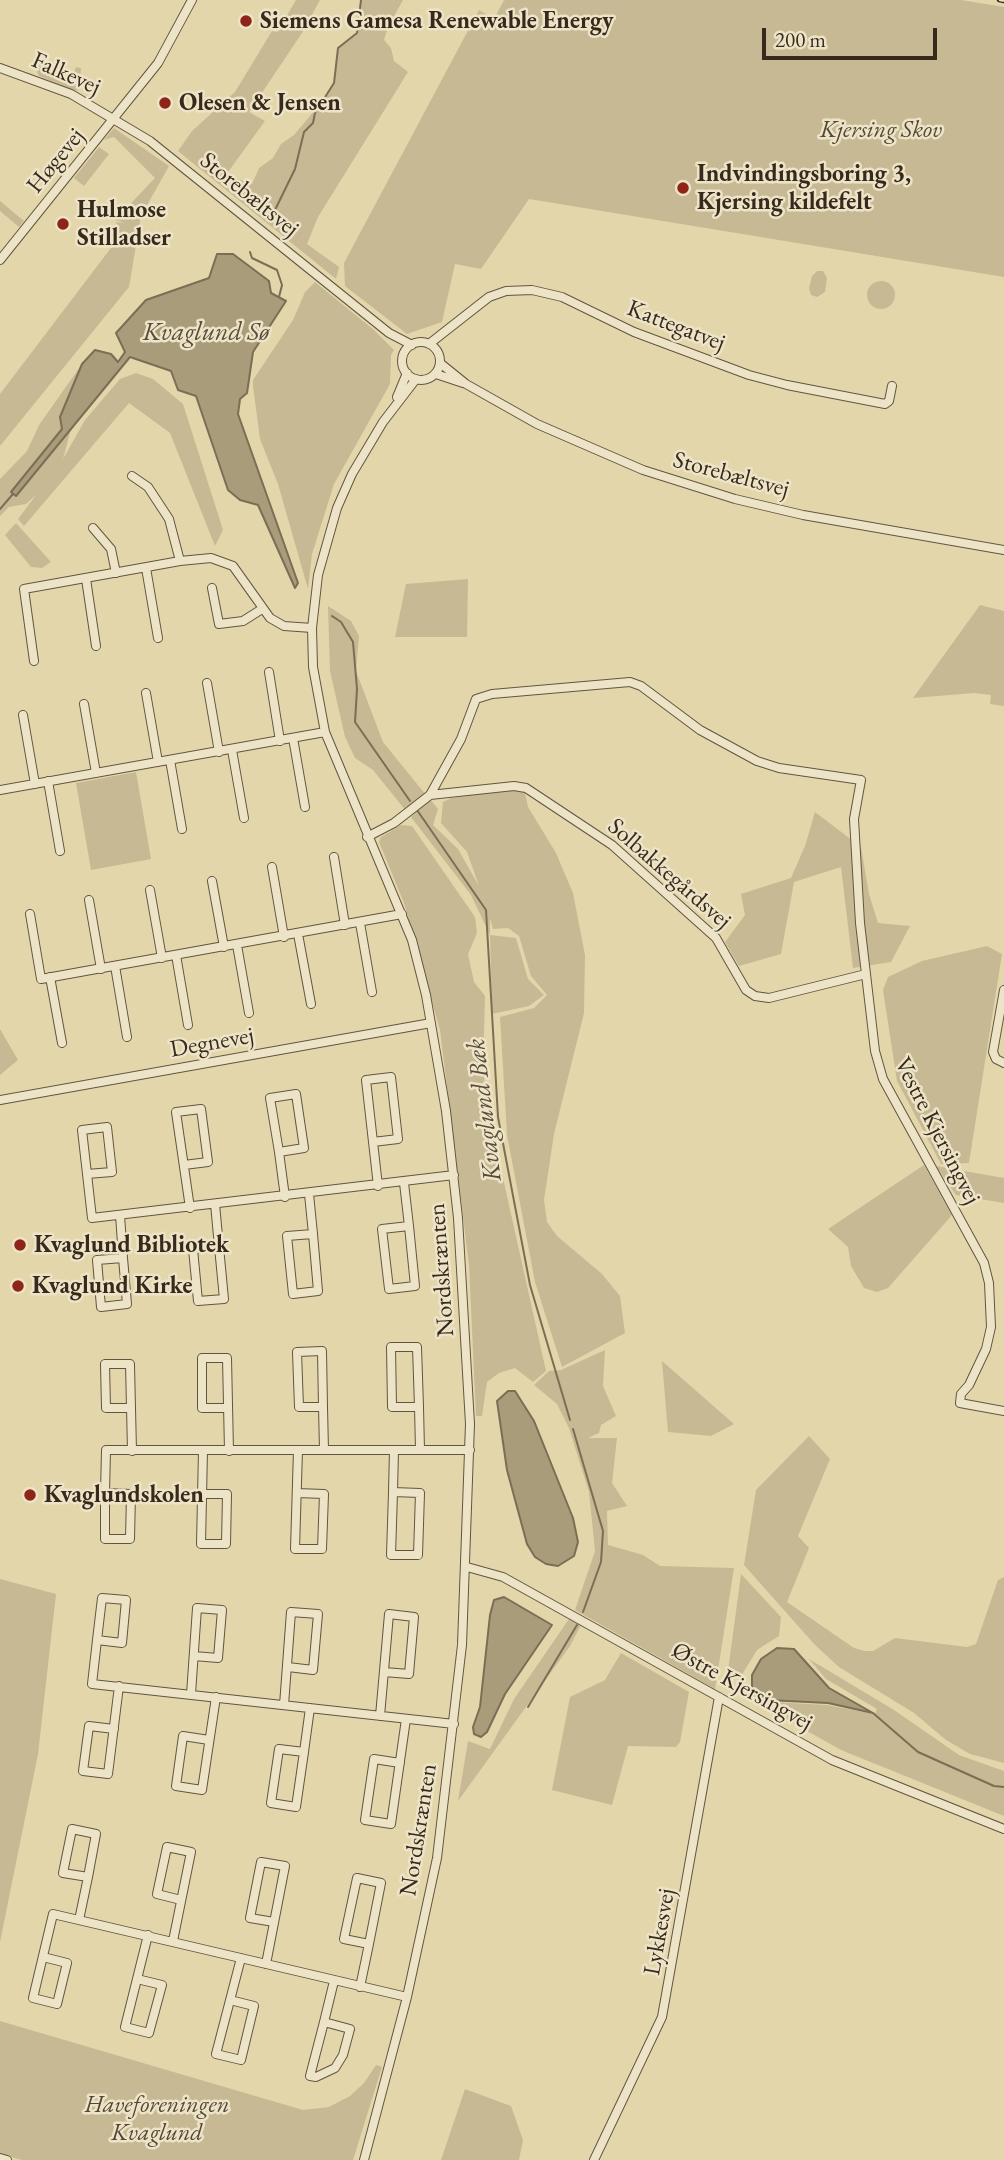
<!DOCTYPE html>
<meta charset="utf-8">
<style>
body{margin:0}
#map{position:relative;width:1004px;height:2160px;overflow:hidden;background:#e4d6ab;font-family:"EB Garamond",serif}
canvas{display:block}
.scale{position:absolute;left:762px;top:28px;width:175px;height:32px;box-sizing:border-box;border:4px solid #372a1d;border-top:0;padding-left:9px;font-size:21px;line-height:24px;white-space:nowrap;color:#372a1d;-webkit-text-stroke:5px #ede4c8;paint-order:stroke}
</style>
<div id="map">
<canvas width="1004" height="2160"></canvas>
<div class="scale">200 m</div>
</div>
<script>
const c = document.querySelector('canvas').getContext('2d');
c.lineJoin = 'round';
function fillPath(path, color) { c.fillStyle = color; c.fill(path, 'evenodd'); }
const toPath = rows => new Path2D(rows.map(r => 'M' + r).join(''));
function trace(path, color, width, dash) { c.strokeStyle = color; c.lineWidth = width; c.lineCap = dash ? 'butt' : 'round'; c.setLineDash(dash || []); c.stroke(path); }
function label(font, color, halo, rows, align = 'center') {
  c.font = font + ' "EB Garamond",serif'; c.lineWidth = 5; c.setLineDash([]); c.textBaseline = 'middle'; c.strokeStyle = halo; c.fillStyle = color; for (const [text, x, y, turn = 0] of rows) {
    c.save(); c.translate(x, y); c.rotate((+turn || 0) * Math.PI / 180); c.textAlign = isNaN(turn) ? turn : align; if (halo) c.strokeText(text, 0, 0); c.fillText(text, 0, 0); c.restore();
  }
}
const green = toPath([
 [296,0,320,0,302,33,249,112,265,121,223,179,238,179,252,184,259,168,273,158,281,144,294,135,320,104,334,83,338,48,357,33,361,0,403,0,388,27,384,40,391,48,394,61,408,72,318,217,307,244,339,267,336,279,178,151,192,131,235,92,272,31,277,32],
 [504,0,961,0,1004,7,1004,277,529,199,481,269,455,264,442,322,407,334,345,286,344,263,479,10,494,19],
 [41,61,43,66,74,72,76,67,81,68,79,90,73,91,39,76,37,72],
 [114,128,169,166,141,216,129,287,0,446,0,394,120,236,116,222,125,223,115,220,155,178,114,137,104,140],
 [99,147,109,154,84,186,74,178],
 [0,201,24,221,19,227,0,211],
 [817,271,823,271,827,278,825,292,817,297,811,295,809,288,812,276],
 '867 295a14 14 0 1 1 28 0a14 14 0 1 1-28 0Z',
 [315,282,374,330,394,350,391,355,390,384,334,484,312,554,308,589,278,484,260,439,253,386,253,380,293,320,305,292],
 [82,364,60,417,71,429,63,459,85,420,120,379,136,373,153,379,183,404,223,530,215,546,170,433,129,403,24,526,18,519,36,495,26,504,9,507,0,516,0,479,27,451,39,425],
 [16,523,51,562,42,568,31,567,5,535],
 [468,579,467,637,395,637,406,584],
 [980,605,1004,611,1004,706,990,704,991,695,974,693,913,698],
 [328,606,351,621,359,636,356,671,383,742,426,795,406,811,373,770,355,758,345,737,330,671],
 [136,772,151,859,91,870,76,783],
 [519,789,525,793,528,807,556,853,573,893,585,955,584,1013,554,1134,544,1200,547,1222,557,1236,602,1274,620,1296,625,1333,562,1367,535,1282,507,1135,500,1017,534,1008,547,995,531,976,519,936,508,928,493,929,490,918,490,935,516,938,528,979,544,995,529,1006,492,1014,490,935,471,895,411,817,430,799,438,809,433,825,458,849,479,886,467,852,441,823,443,802,451,798],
 [815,812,861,847,869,894,878,923,910,926,891,962,853,968,841,867,794,882,781,954,739,966,725,942,745,915,741,894,791,878,805,846],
 [401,825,412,826,475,917,477,933,468,954,474,982,485,996,483,1070,489,1115,546,1371,533,1382,515,1368,499,1373,487,1382,482,1416,476,1416,469,1265,440,1030,404,903,379,842,381,837],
 [987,946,1002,954,969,1163,941,1164,897,1081,883,990,888,977,922,961],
 [0,1029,18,1060,0,1075],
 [924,1165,952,1215,888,1288,877,1292,864,1288,851,1266,848,1247,828,1229],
 [936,1166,1004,1178,1004,1203,956,1195],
 [605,1350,603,1386,616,1416,601,1425,599,1433,588,1438,617,1438,612,1483,627,1506,607,1511,608,1545,643,1555,660,1566,734,1568,715,1689,575,1610,595,1551,589,1492,569,1428,557,1404,534,1385,549,1371,561,1370],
 [662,1361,734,1424,711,1436,668,1432],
 [809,1436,830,1459,798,1536,809,1548,787,1602,854,1648,865,1651,873,1651,895,1638,967,1647,976,1644,998,1580,1004,1577,1004,1763,970,1754,946,1740,914,1713,839,1667,815,1645,744,1565,756,1490],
 [741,1574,781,1617,779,1636,757,1650,740,1678,728,1671],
 [0,1579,56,1594,38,1754,0,1942],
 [569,1619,581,1625,570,1646,458,1801,468,1741,490,1749,514,1699],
 [621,1653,689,1692,680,1742,676,1747,628,1746,612,1805,552,1790,570,1697,605,1680],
 [809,1659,894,1710,959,1755,1004,1771,1004,1816,841,1750,761,1705,772,1702,827,1705,875,1714,877,1709,826,1679],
 [0,2021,303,2110,329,2107,350,2096,364,2083,376,2065,382,2067,353,2160,22,2160,0,2154],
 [465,2089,511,2106,523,2140,519,2160,441,2160]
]);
const water = toPath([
 [217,254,233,254,269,281,271,293,286,301,253,352,247,393,240,399,238,414,298,583,295,588,258,505,240,500,228,490,196,396,178,390,171,371,130,357,16,496,11,492,62,429,60,417,82,364,95,350,111,354,118,362,125,352,116,333,146,300,209,278,217,254],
 [508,1391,515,1391,534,1421,573,1518,578,1542,574,1556,558,1566,546,1564,535,1557,527,1544,507,1470,497,1401,508,1391],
 [504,1597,552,1625,505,1694,487,1732,481,1737,474,1734,473,1727,480,1707,490,1615,494,1600,504,1597],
 [777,1648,794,1649,829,1688,873,1713,828,1703,767,1700,756,1697,752,1690,752,1675,761,1659,777,1648]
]);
const stream = toPath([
 [274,212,295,169,304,132,313,123,315,113,334,83,338,48,357,33,361,0],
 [250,252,252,258,277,270,282,285,279,297],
 [0,509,13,494],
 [332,616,341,622,353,642,357,689,355,722,410,801],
 [417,810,486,910,498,1117,530,1285,570,1420],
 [573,1429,603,1531,601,1562,583,1612],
 [528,1707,577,1625],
 [873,1713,918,1752,994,1786,1004,1787]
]);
const minor = toPath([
 [0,68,71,94,150,141,389,333,412,345],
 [0,260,158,63,192,0],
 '402 361a19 19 0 1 1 38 0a19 19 0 1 1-38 0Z',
 [429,344,489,297,506,291,532,290,562,297,634,332,749,375,787,385,885,404,889,401,892,386],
 [440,363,466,384,537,424,643,470,735,499,803,515,1004,550],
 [436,374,463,383],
 [397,397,407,373],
 [132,476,148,487,169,519,180,561],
 [93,528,111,549,116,573],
 [146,568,158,638],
 [86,579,96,646],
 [212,588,219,624,243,621,262,609],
 [34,661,24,589,180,561,211,558,233,566,270,618,284,626,312,628],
 [269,672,280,741],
 [207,683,219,752],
 [146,693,158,762],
 [84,704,96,773],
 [23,715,35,784],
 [293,738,305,807],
 [232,750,244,818],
 [170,760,182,829],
 [48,781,60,851],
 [0,790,325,732],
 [430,795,514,786,526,788,612,845,716,938,746,990,755,996,769,998,866,974],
 [367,837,394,823,430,795,461,739,476,699,492,694,630,682,641,686,700,730,757,761,779,768,861,780,854,819,860,923,875,1051,883,1079,984,1263,989,1283,991,1327,986,1349,969,1385,961,1394,960,1403,1004,1411],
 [334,857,345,925],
 [272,867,284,937],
 [212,881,224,947],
 [150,890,162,958],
 [89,900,101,969],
 [30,914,41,979,402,914],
 [360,923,372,992],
 [298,934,311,1004],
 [237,945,249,1013],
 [176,955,188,1025],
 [115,966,127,1037],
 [50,977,62,1043],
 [1004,990,993,1052,996,1059,1004,1063],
 [0,1100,431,1023],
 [373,1142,366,1080,391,1077,398,1139,373,1142,378,1186],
 [279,1152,270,1098,296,1094,304,1148,279,1152,285,1197],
 [184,1165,208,1162,201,1109,176,1112,190,1208],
 [87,1174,82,1130,107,1127,112,1172,87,1174,92,1218,454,1175],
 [404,1183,409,1226,382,1229,389,1289,415,1286,409,1226],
 [309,1194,313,1234,287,1236,293,1294,318,1291,313,1234],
 [215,1204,219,1247,224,1299,198,1301,193,1249,219,1247],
 [120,1215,123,1258,97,1260,101,1307,127,1304,123,1258],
 [323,1407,299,1407,297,1352,322,1351,323,1407,324,1450],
 [419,1407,392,1407,391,1347,417,1347,419,1407,420,1450],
 [131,1408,106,1408,105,1364,130,1364,131,1408,132,1451],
 [227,1408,202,1408,202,1358,227,1358,229,1451],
 [393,1492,420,1493,418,1555,391,1555,393,1492,394,1450],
 [105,1493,131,1494,130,1539,105,1539,105,1493,106,1450,470,1450],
 [297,1493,324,1494,322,1549,295,1549,298,1450],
 [202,1494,227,1494,226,1544,201,1544,203,1450],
 [467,1567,503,1577,832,1760,1004,1829],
 [97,1640,102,1598,126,1600,122,1643,97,1640,92,1684,454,1724],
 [191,1694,197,1608,222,1610,218,1658,194,1656],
 [284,1705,291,1612,318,1614,313,1670,288,1667],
 [380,1716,389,1614,414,1617,409,1674,384,1672],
 [114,1729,89,1726,83,1771,108,1774,119,1686],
 [209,1740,183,1736,176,1786,202,1790,216,1697],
 [304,1752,279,1749,271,1803,296,1807,304,1752,310,1708],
 [400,1763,374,1759,365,1820,391,1824,406,1719],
 [79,1920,88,1877,96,1834,72,1829,63,1873,88,1877],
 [173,1941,191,1852,167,1847,157,1894,181,1900],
 [43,1957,67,1963,57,2004,33,1998,53,1914,407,1997],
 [266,1964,285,1866,261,1862,250,1918,274,1922],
 [137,1979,162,1985,149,2033,125,2027,148,1935],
 [360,1987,369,1944,381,1883,357,1878,344,1939,369,1944],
 [230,2000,254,2006,241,2060,216,2054,241,1958],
 [324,2022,350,2029,343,2055,335,2068,316,2077,310,2076,324,2022,334,1981],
 [0,2158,7,2160],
 [364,2160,407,1997,437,1858,462,1645,470,1424,458,1218,446,1111,426,995,412,940,325,732,313,667,312,628,318,575,337,508,352,474,383,422,416,379],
 [594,2160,662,2017,719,1697]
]);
const rail = toPath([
 [999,0,1004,1]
]);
const markers = [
 [246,21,7,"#8f2418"],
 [165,103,7,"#8f2418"],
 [683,188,7,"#8f2418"],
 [63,224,7,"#8f2418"],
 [20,1245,7,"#8f2418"],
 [18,1286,7,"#8f2418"],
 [30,1495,7,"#8f2418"]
];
const poiNames = [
 ["Siemens Gamesa Renewable Energy",260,21],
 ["Olesen & Jensen",179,103],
 ["Indvindingsboring 3,",697,174],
 ["Kjersing kildefelt",697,202],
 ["Hulmose",77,210],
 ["Stilladser",77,238],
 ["Kvaglund Bibliotek",34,1245],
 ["Kvaglund Kirke",32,1286],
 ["Kvaglundskolen",44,1495]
];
const streetNames = [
 ["Falkevej",66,74,24],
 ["Høgevej",56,161,-51],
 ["Storebæltsvej",249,195,39],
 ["Kattegatvej",676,326,21],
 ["Storebæltsvej",731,475,15],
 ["Solbakkegårdsvej",669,874,41],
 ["Degnevej",212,1043,-10],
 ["Vestre Kjersingvej",937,1131,63],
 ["Nordskrænten",442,1270,-94],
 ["Østre Kjersingvej",742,1687,29],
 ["Nordskrænten",419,1830,-81],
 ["Lykkesvej",660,1932,-80]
];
const parkNames = [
 ["Kjersing Skov",881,130],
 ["Haveforeningen",157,2105],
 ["Kvaglund",157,2133]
];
const waterNames = [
 ["Kvaglund Sø",206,333],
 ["Kvaglund Bæk",485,1110,-97]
];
fillPath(green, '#c7b993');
fillPath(water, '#a99c7b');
trace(water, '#7b6e55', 2);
trace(stream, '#7b6e55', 2);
trace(minor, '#625540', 10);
trace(minor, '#ede4c8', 8);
trace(rail, '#372a1d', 4.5);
trace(rail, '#ede4c8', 2, [5]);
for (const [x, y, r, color] of markers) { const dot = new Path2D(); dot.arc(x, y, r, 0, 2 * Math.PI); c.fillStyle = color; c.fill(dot); trace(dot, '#ede4c8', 2.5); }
label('bold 24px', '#372a1d', '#ede4c8', poiNames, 'left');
label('24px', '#372a1d', '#ede4c8', streetNames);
label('italic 24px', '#544735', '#ede4c8', parkNames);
label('italic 26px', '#594c39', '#ede4c8', waterNames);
</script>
